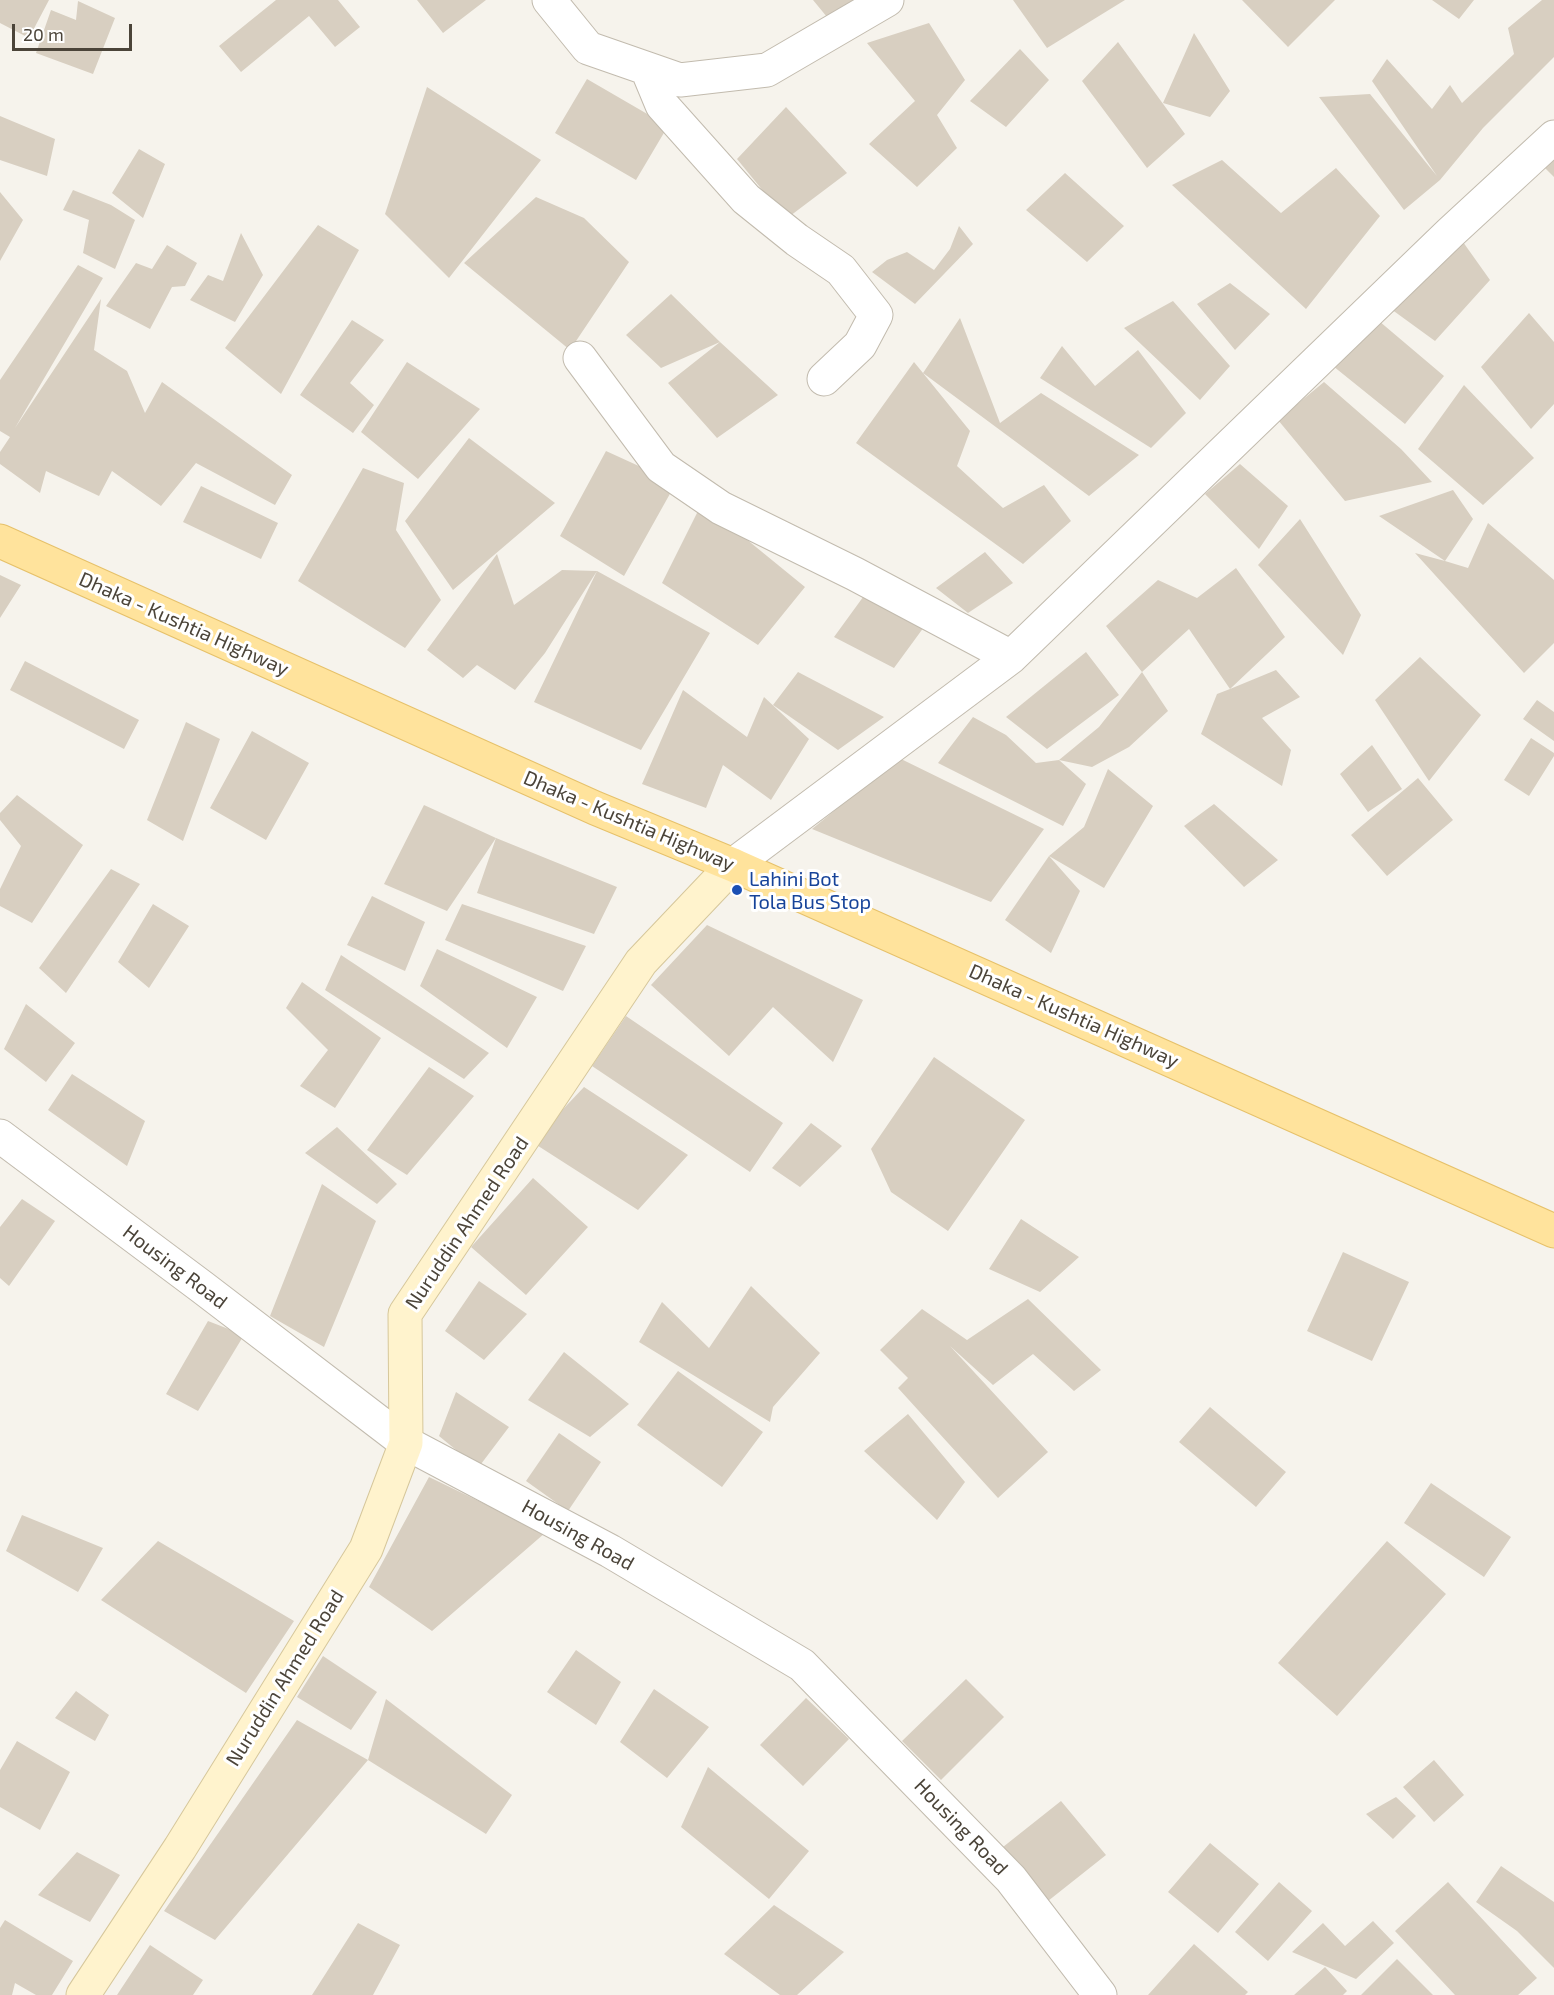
<!DOCTYPE html>
<style>
body{margin:0}
#map{position:relative;width:1554px;height:1995px;overflow:hidden;background:#f6f3ec;font-family:"Exo 2",sans-serif}
canvas{display:block}
.scale{position:absolute;left:12px;top:24px;width:120px;height:27px;box-sizing:border-box;border:3px solid #4b4439;border-top:0;padding-left:8px;font-size:18px;line-height:21px;white-space:nowrap;color:#4b4439;-webkit-text-stroke:4px #fff;paint-order:stroke}
</style>
<div id="map">
<canvas width="1554" height="1995"></canvas>
<div class="scale">20 m</div>
</div>
<script>
const c = document.querySelector('canvas').getContext('2d');
c.lineJoin = 'round';
function fillPath(path, color) { c.fillStyle = color; c.fill(path, 'evenodd'); }
const toPath = rows => new Path2D(rows.map(r => 'M' + r).join(''));
function trace(path, color, width, dash) { c.strokeStyle = color; c.lineWidth = width; c.lineCap = dash ? 'butt' : 'round'; c.setLineDash(dash || []); c.stroke(path); }
function label(font, color, halo, rows, align = 'center') {
  c.font = font + ' "Exo 2",sans-serif'; c.lineWidth = 6; c.setLineDash([]); c.textBaseline = 'middle'; c.strokeStyle = halo; c.fillStyle = color; for (const [text, x, y, turn = 0] of rows) {
    c.save(); c.translate(x, y); c.rotate((+turn || 0) * Math.PI / 180); c.textAlign = isNaN(turn) ? turn : align; if (halo) c.strokeText(text, 0, 0); c.fillText(text, 0, 0); c.restore();
  }
}
const building = toPath([
 [0,0,49,0,29,38,0,23],
 [276,0,338,0,360,27,335,47,309,16,241,72,219,46],
 [417,0,486,0,443,33],
 [813,0,852,0,854,3,827,17],
 [1013,0,1125,0,1047,48],
 [1242,0,1335,0,1288,47],
 [1432,0,1474,0,1459,19],
 [1542,0,1554,0,1554,57,1483,128,1440,180,1404,210,1319,97,1370,94,1437,176,1372,81,1387,59,1432,109,1450,85,1462,103,1514,54,1508,28],
 [78,1,115,18,93,74,36,53,51,10,76,20],
 [929,23,965,80,937,115,957,148,917,187,869,144,915,101,867,43],
 [1194,33,1230,91,1210,117,1163,103],
 [1118,42,1185,134,1147,168,1082,81],
 [1020,49,1049,80,1006,127,970,101],
 [587,79,668,126,636,180,555,133],
 [427,87,541,160,449,278,385,214],
 [786,107,847,173,786,219,737,159],
 [0,116,55,139,47,176,0,160],
 [139,149,165,164,143,218,112,193],
 [1222,160,1281,213,1336,168,1380,216,1306,309,1172,185],
 [1554,160,1554,177,1545,168],
 [1065,173,1124,226,1087,262,1026,210],
 [73,190,111,205,135,220,115,269,83,253,89,220,63,210],
 [0,192,23,220,0,261],
 [536,197,584,218,629,262,570,350,464,263],
 [318,225,359,250,281,394,225,348],
 [959,226,973,244,915,304,872,272,887,260,907,252,934,270,950,249],
 [241,233,263,275,235,322,190,300,208,275,223,281],
 [1463,242,1490,280,1435,341,1391,309],
 [167,245,197,263,185,286,172,287,150,329,106,306,136,263,152,269],
 [78,265,103,278,15,428,101,299,94,350,127,371,145,413,162,382,292,475,275,505,196,463,161,506,112,471,99,496,46,471,40,493,0,464,0,452,10,437,0,431,0,380],
 [1230,283,1270,314,1235,350,1197,304],
 [671,294,720,342,661,368,626,335],
 [1173,301,1230,366,1200,400,1124,328],
 [1529,313,1554,342,1554,404,1531,429,1481,367],
 [960,318,1000,423,1041,393,1139,455,1089,496,923,373,970,431,957,466,1003,508,1044,485,1071,521,1023,564,856,443,914,362,923,373],
 [352,320,384,340,350,383,374,405,353,433,300,395],
 [1379,321,1444,376,1405,424,1333,366],
 [720,342,778,395,717,438,668,383],
 [1062,346,1095,386,1138,350,1186,413,1151,448,1040,378],
 [407,362,480,409,418,479,361,432],
 [1324,382,1401,449,1432,482,1345,501,1278,420],
 [1464,385,1534,458,1483,505,1418,449],
 [469,438,555,503,453,590,405,521],
 [606,451,676,483,624,576,560,536],
 [1240,464,1288,506,1259,549,1205,494],
 [363,468,404,483,396,530,441,600,405,648,298,581],
 [201,486,278,523,261,559,183,522],
 [1453,490,1473,519,1445,561,1468,568,1488,523,1554,580,1554,643,1524,673,1415,553,1445,561,1379,516],
 [702,503,805,587,758,645,662,583],
 [1300,519,1361,615,1343,655,1258,565],
 [985,552,1013,583,968,613,936,588],
 [497,554,514,605,562,570,597,571,710,633,641,750,534,702,597,571,545,653,515,690,477,665,463,678,427,650],
 [1236,568,1285,637,1230,689,1276,670,1300,697,1262,718,1291,750,1282,786,1201,734,1217,694,1230,689,1189,629,1142,672,1106,626,1158,580,1197,598],
 [0,575,21,585,0,618],
 [866,593,924,627,894,668,834,637],
 [1086,652,1119,695,1047,749,1006,717],
 [1420,657,1481,715,1429,781,1375,700],
 [25,661,139,720,124,749,10,690],
 [798,672,884,717,838,750,773,705],
 [1142,672,1168,711,1129,747,1092,767,1059,760,1099,727],
 [683,690,747,737,764,697,809,739,771,800,723,765,706,808,642,784],
 [1537,700,1554,712,1554,741,1523,719],
 [973,717,1006,735,1036,763,1059,760,1086,784,1063,826,938,763],
 [186,722,220,739,183,841,147,820],
 [252,731,309,763,266,840,210,808],
 [1531,738,1554,753,1554,756,1529,796,1504,780],
 [1372,745,1402,789,1368,812,1340,774],
 [899,758,1044,829,991,902,812,829],
 [1108,769,1153,806,1104,888,1049,856,1084,827],
 [1418,778,1453,820,1387,876,1351,835],
 [17,795,83,845,32,923,0,906,0,889,21,846,0,820,0,813],
 [1214,804,1278,860,1244,887,1184,826],
 [424,805,496,838,617,887,594,934,477,893,496,838,447,911,384,884],
 [1049,856,1080,891,1051,953,1005,920],
 [111,869,140,884,66,993,39,968],
 [372,896,425,922,405,971,347,945],
 [153,904,189,926,149,988,118,962],
 [462,904,586,946,563,991,445,940],
 [707,925,863,1000,833,1062,773,1007,729,1056,651,985],
 [437,949,537,997,507,1048,420,986],
 [341,955,489,1053,464,1079,325,990],
 [302,982,381,1038,335,1108,300,1086,328,1050,286,1008],
 [26,1004,75,1043,46,1082,4,1049],
 [626,1016,783,1123,750,1172,592,1066],
 [934,1057,1025,1120,948,1231,891,1192,871,1149],
 [429,1067,474,1096,407,1175,367,1150],
 [72,1074,145,1121,127,1166,48,1110],
 [584,1087,688,1155,638,1210,532,1142],
 [811,1123,842,1146,800,1187,772,1168],
 [337,1127,397,1184,377,1204,305,1153],
 [533,1178,588,1227,526,1295,471,1247],
 [322,1184,376,1221,324,1347,270,1316],
 [22,1199,55,1221,9,1286,0,1278,0,1227],
 [1021,1219,1079,1257,1040,1292,989,1269],
 [1343,1252,1409,1282,1372,1361,1307,1331],
 [479,1281,527,1314,484,1360,445,1331],
 [751,1286,820,1353,773,1407,770,1422,639,1342,662,1302,709,1348],
 [1028,1299,1101,1370,1074,1391,1033,1354,993,1385,950,1346,1048,1452,998,1498,898,1388,908,1378,880,1350,922,1309,967,1340],
 [208,1321,244,1335,198,1411,166,1394],
 [564,1352,629,1404,590,1437,528,1400],
 [678,1371,763,1432,722,1487,637,1425],
 [456,1392,509,1427,478,1468,439,1436],
 [1210,1407,1286,1472,1256,1507,1179,1442],
 [908,1414,965,1482,937,1520,864,1451],
 [559,1433,601,1462,568,1511,526,1481],
 [429,1477,545,1533,432,1631,369,1587],
 [1431,1483,1511,1537,1484,1577,1404,1523],
 [22,1515,103,1548,78,1592,6,1551],
 [158,1541,294,1621,246,1693,101,1600],
 [1387,1541,1446,1594,1337,1716,1278,1663],
 [576,1650,621,1682,596,1725,547,1692],
 [323,1656,377,1692,351,1730,297,1697],
 [966,1679,1004,1717,941,1780,902,1741],
 [654,1689,709,1727,667,1778,620,1742],
 [76,1691,109,1715,95,1741,55,1718],
 [806,1698,849,1739,803,1786,760,1745],
 [386,1699,512,1795,486,1834,368,1760],
 [297,1720,368,1760,215,1940,164,1911],
 [17,1741,70,1772,40,1830,0,1807,0,1770],
 [1434,1760,1464,1795,1434,1822,1403,1787],
 [708,1767,809,1851,769,1899,681,1827],
 [1396,1797,1416,1816,1393,1839,1366,1814],
 [1061,1801,1106,1855,1048,1901,1003,1847],
 [1210,1843,1259,1884,1218,1933,1168,1892],
 [77,1852,120,1875,90,1922,38,1895],
 [1501,1866,1554,1902,1554,1968,1517,1931,1476,1902],
 [1279,1882,1312,1911,1268,1961,1235,1932],
 [1448,1882,1537,1978,1518,1995,1455,1995,1395,1931],
 [774,1905,844,1952,797,1995,780,1995,724,1954],
 [5,1920,73,1961,52,1995,36,1995,15,1983,12,1995,0,1995,0,1928],
 [1373,1921,1394,1943,1356,1979,1292,1952,1323,1923,1345,1946],
 [358,1923,400,1945,373,1995,312,1995],
 [1194,1944,1248,1992,1245,1995,1148,1995],
 [150,1945,203,1980,193,1995,117,1995],
 [1397,1959,1433,1995,1361,1995],
 [1325,1967,1347,1991,1343,1995,1294,1995]
]);
const minor = toPath([
 [549,0,588,48,680,80,767,70,887,0],
 [647,69,662,105,746,199,797,240,841,270,876,315,860,345,824,379],
 [580,358,661,467,721,508,855,574,1011,657],
 [733,865,1011,657,1450,233,1554,137],
 [0,1136,202,1287,406,1443,610,1551,802,1665,1011,1879,1100,1995]
]);
const secondary = toPath([
 [83,1995,180,1848,366,1549,406,1443,405,1314,641,962,733,865]
]);
const primary = toPath([
 [0,541,595,808,733,865,1554,1231]
]);
const markers = [
 [737,890,6,"#1a4fb4"]
];
const streetNames = [
 ["Dhaka - Kushtia Highway",184,624,24],
 ["Dhaka - Kushtia Highway",629,821,23],
 ["Dhaka - Kushtia Highway",1074,1016,24],
 ["Nuruddin Ahmed Road",467,1223,-56],
 ["Housing Road",175,1267,37],
 ["Housing Road",578,1535,29],
 ["Nuruddin Ahmed Road",285,1678,-58],
 ["Housing Road",961,1827,46]
];
const transitNames = [
 ["Lahini Bot",749,879],
 ["Tola Bus Stop",749,902]
];
fillPath(building, '#d8cfc1');
trace(minor, '#c2bbae', 35);
trace(secondary, '#d6c79b', 35);
trace(primary, '#e6c16a', 35);
trace(minor, '#fff', 33);
trace(secondary, '#fff3cd', 33);
trace(primary, '#ffe39c', 33);
for (const [x, y, r, color] of markers) { const dot = new Path2D(); dot.arc(x, y, r, 0, 2 * Math.PI); c.fillStyle = color; c.fill(dot); trace(dot, '#fff', 2); }
label('20px', '#4b4439', '#fff', streetNames);
label('20px', '#164399', '#fff', transitNames, 'left');
</script>
